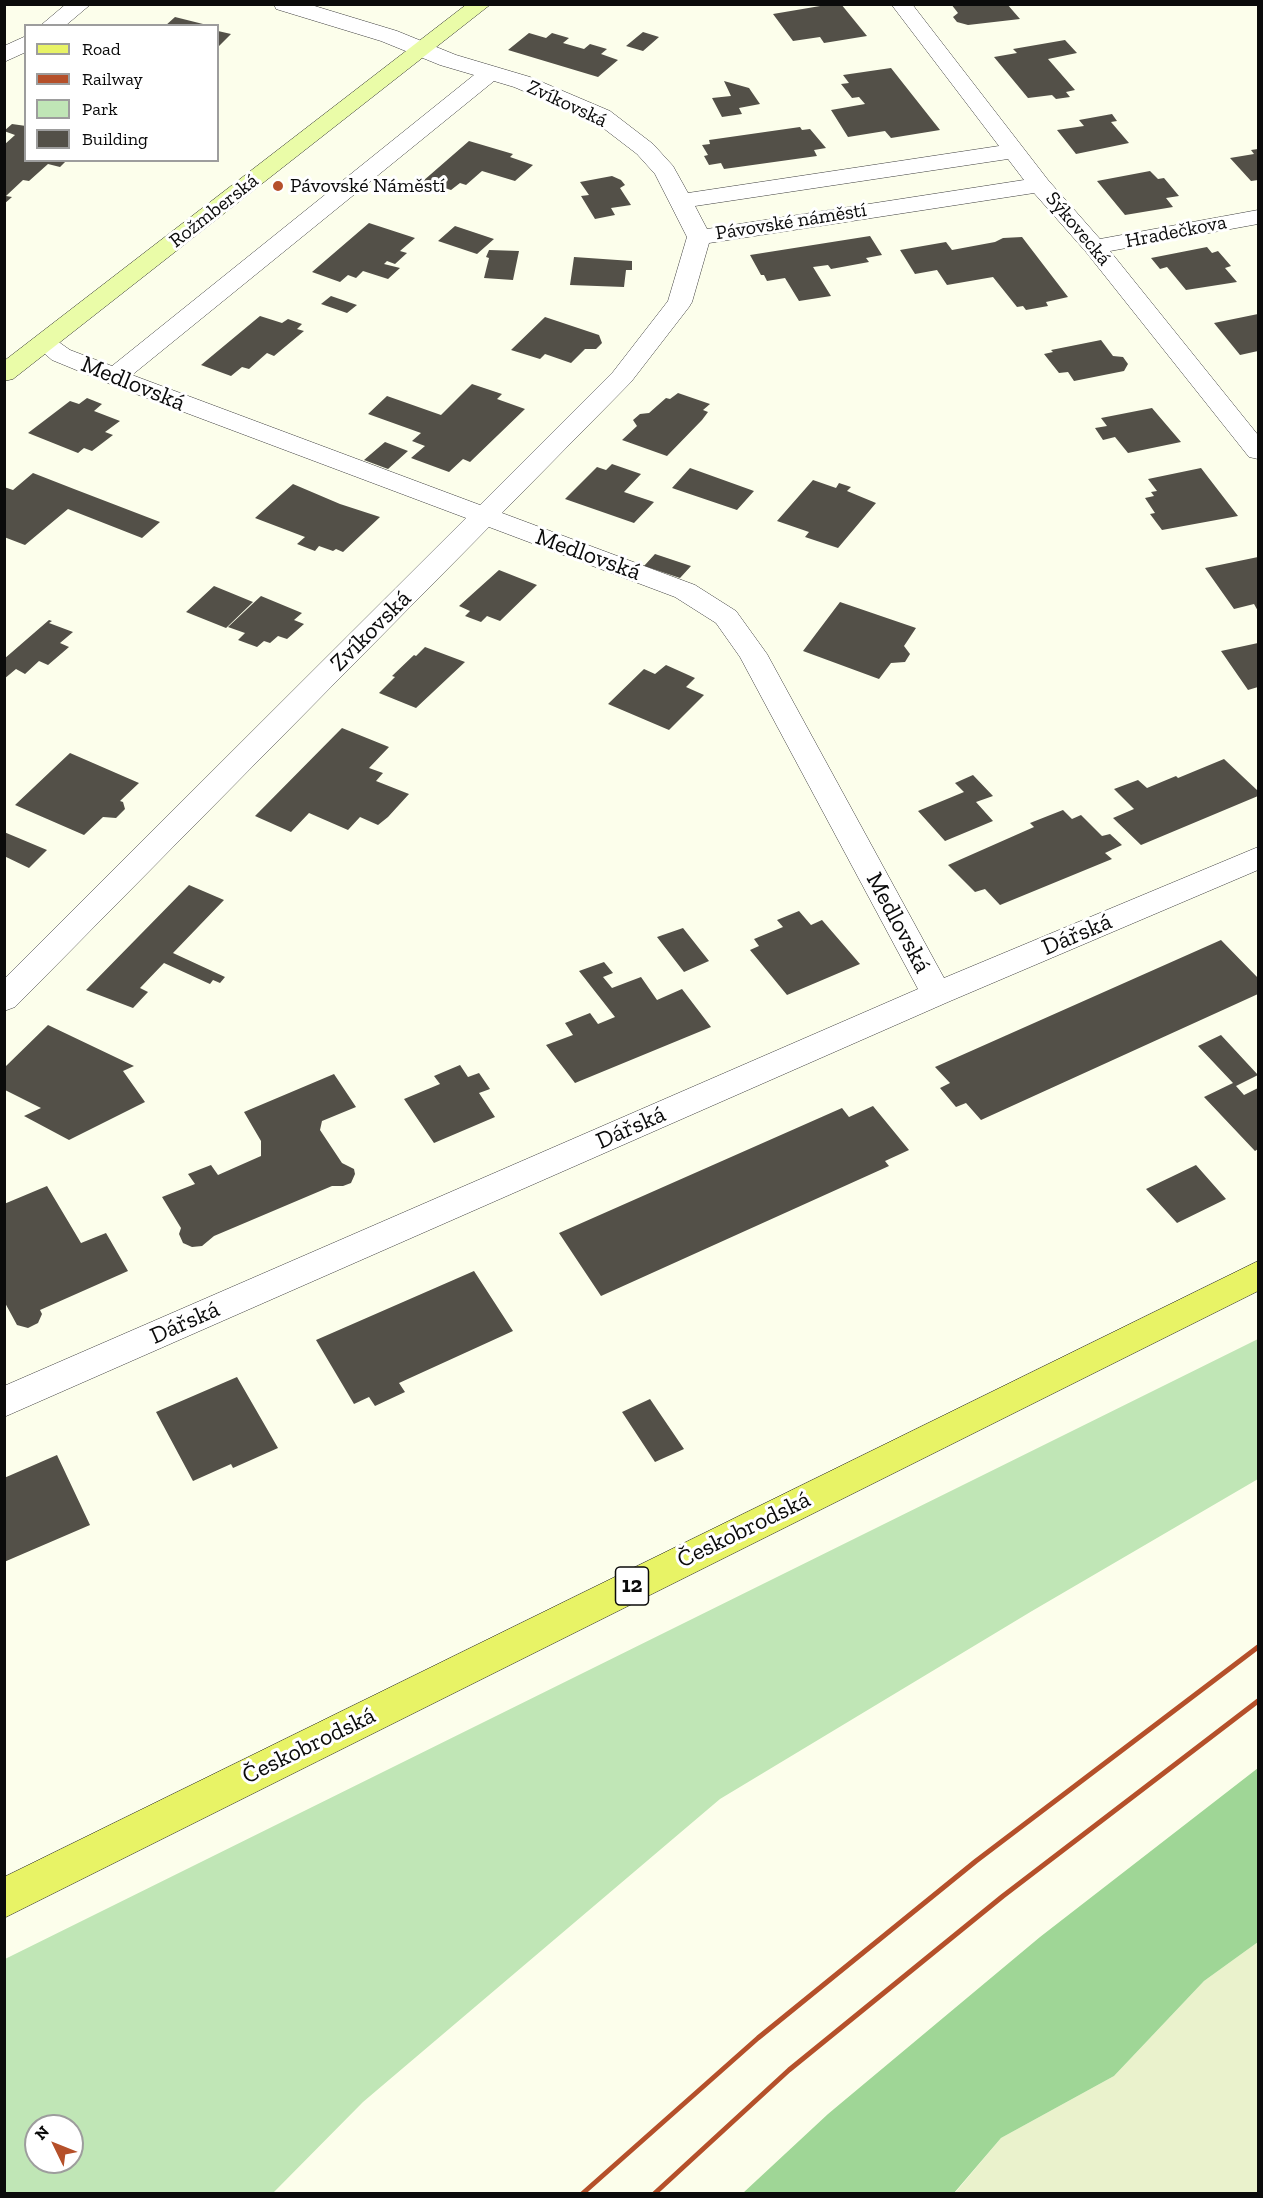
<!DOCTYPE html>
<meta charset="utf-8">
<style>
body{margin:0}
#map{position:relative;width:1263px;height:2198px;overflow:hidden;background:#fcfeeb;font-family:"Zilla Slab",serif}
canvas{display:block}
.frame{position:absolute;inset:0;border:6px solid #0b0b0b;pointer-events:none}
.legend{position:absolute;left:24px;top:24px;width:195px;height:138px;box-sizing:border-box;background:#fff;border:2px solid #9d9d9d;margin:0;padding:8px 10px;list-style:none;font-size:18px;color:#0b0b0b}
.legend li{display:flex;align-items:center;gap:12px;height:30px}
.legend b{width:30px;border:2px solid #9d9d9d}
.north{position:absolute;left:24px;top:2114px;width:60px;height:60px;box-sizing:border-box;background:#fff;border:2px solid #9d9d9d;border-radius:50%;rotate:313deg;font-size:16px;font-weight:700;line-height:24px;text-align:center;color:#0b0b0b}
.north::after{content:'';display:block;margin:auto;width:21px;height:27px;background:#b5502a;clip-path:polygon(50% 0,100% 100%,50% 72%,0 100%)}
</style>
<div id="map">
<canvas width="1263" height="2198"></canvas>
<div class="frame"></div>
<ul class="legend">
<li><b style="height:8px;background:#e8f366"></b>Road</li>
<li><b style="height:8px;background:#b5502a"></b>Railway</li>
<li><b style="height:16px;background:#c0e6b6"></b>Park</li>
<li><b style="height:16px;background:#535048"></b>Building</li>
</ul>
<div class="north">N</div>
</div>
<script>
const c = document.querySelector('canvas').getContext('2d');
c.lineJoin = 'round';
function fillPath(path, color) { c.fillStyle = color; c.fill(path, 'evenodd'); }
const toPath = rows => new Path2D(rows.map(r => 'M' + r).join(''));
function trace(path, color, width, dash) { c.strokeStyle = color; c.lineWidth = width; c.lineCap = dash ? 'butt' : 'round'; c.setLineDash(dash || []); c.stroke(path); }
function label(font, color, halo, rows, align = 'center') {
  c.font = font + ' "Zilla Slab",serif'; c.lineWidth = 6; c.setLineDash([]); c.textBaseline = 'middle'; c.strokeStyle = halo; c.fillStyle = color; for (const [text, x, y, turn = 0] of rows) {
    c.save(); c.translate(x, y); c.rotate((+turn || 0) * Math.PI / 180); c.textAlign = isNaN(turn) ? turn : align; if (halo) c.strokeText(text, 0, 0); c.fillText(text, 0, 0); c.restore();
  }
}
const farmland = toPath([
 [1258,1942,1258,2193,954,2194,1001,2138,1114,2076,1204,1981]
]);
const green = toPath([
 [1258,1339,1258,1479,1032,1611,720,1799,363,2102,273,2193,5,2193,5,1959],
 [36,2126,72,2126,72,2162,36,2162]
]);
const forest = toPath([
 [1258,1768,1258,1942,1204,1981,1114,2076,1001,2138,954,2193,743,2193,828,2114,1040,1937]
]);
const building = toPath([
 [832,4,841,4,867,36,824,43,820,37,793,41,773,14],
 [951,4,1007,4,1020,19,968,25,957,22,953,17,958,13],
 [175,17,207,25,207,26,165,26],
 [218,31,231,34,218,47],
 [643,32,659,37,643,51,626,46],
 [529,33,546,38,552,33,569,38,563,43,584,49,590,44,607,49,601,54,618,60,598,77,508,50],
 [1065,40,1077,53,1048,59,1075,90,1066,92,1070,97,1056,99,1052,95,1028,98,994,57,1017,53,1013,49],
 [891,68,940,130,891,138,885,131,848,137,831,110,865,104,859,97,852,98,841,84,849,83,843,75],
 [724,81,749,88,760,104,739,108,742,114,722,117,712,98,731,96],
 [1112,114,1117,121,1111,122,1129,143,1076,154,1057,130,1084,126,1079,120],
 [12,124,26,126,26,160,67,160,60,167,48,164,29,181,23,180,6,196,12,197,4,204,4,145,15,135,4,131],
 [800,127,802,130,810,129,826,148,814,150,817,156,724,169,721,163,709,165,704,156,708,155,702,145,710,144,709,140],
 [469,141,513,154,510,157,533,165,515,181,482,171,466,185,460,183,451,190,423,181],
 [1258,149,1258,180,1251,181,1230,158,1254,154,1251,150],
 [1150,171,1158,179,1164,178,1179,196,1166,198,1173,207,1125,215,1097,181],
 [612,176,621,180,625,185,620,188,631,205,611,208,615,215,595,219,581,196,589,195,580,182],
 [369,223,415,238,400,251,407,253,395,264,387,261,384,264,400,268,388,279,363,271,356,278,348,275,340,282,312,272],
 [455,226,494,239,477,254,438,241],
 [870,236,882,255,866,258,869,262,831,269,828,265,813,267,831,296,799,301,785,278,767,281,764,275,761,275,750,255],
 [1022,237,1068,297,1046,302,1048,306,1026,310,1023,306,1017,307,993,277,947,285,937,270,915,274,900,250,946,242,952,250,995,242,1003,238],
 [1207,247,1212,253,1218,251,1231,266,1225,268,1237,282,1186,290,1167,267,1160,269,1151,258],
 [489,250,519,251,513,280,484,278,489,258,486,257],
 [574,257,632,261,632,270,626,270,624,287,570,285],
 [331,296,357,305,347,313,321,304],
 [1258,314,1258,351,1240,355,1214,323],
 [260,316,282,323,288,319,302,324,297,329,304,331,274,356,267,353,249,369,242,367,231,376,201,365],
 [545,317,599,335,602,343,596,349,585,349,571,363,545,354,540,359,511,350],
 [1101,340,1113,356,1123,357,1128,364,1124,371,1074,381,1068,372,1059,373,1044,354,1053,352,1051,350],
 [472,384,502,394,497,399,525,409,470,462,463,459,449,472,411,458,425,446,412,441,421,433,368,414,387,396,441,415],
 [678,393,710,404,703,410,708,412,702,420,667,456,622,440,637,426,633,420,640,414,649,413,666,398,670,399],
 [87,398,102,404,94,411,120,421,105,432,113,435,92,451,84,448,78,453,28,433,70,401,79,404],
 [1152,408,1181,442,1128,453,1115,437,1103,440,1095,428,1107,426,1101,418],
 [385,442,408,451,388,469,364,460],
 [612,464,641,474,624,492,654,502,634,523,565,499,597,467,606,470],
 [690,468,754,491,737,510,672,488],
 [1201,468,1238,516,1162,530,1150,514,1155,513,1145,498,1154,496,1151,492,1157,491,1148,479],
 [33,473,74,489,160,522,142,538,68,509,25,545,4,537,4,487,13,490],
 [813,480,836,488,839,483,851,487,847,491,876,503,838,548,805,537,809,532,777,521],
 [293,484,340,504,380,517,343,552,336,549,333,551,319,546,315,551,297,544,305,537,255,518],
 [655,554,691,566,680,578,644,566],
 [1258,557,1258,611,1254,604,1234,609,1205,568],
 [499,570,537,585,500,621,487,616,481,622,465,616,470,611,459,606],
 [214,586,253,602,226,628,186,612],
 [261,596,302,613,294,620,304,624,287,639,278,636,270,643,264,641,257,647,238,640,245,633,228,627],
 [840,602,916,628,904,646,910,654,905,662,891,663,879,679,803,651],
 [49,620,52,621,49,623,73,632,60,643,69,647,48,665,39,661,25,674,16,669,4,679,4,659],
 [1258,643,1258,687,1248,690,1221,651],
 [425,647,465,662,416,708,379,693,395,677,392,676,414,655,416,656],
 [666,665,695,678,686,687,704,695,669,730,608,704,644,669,655,674],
 [342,728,389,747,369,768,383,773,376,781,409,794,388,817,378,825,360,817,348,830,309,813,291,832,255,816],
 [70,753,139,783,120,801,123,802,125,809,116,818,103,817,84,835,15,805],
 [1224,759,1258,791,1258,796,1141,845,1113,818,1134,809,1114,789,1138,780,1147,788,1176,776,1178,778],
 [973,775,993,796,976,802,993,821,945,841,918,811,964,792,955,783],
 [1063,810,1072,819,1081,815,1102,836,1110,834,1122,845,1105,853,1112,859,1000,905,985,889,975,892,948,865,1034,827,1030,823],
 [4,832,47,850,29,868,4,856],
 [189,885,224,900,173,953,225,977,220,983,213,980,210,984,164,963,140,988,148,992,133,1008,86,990],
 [799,911,811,925,822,920,860,964,787,995,750,950,759,946,754,939,783,927,777,920],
 [683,928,709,961,684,972,657,937],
 [1221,940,1258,978,1258,994,981,1120,966,1103,956,1107,940,1088,950,1083,935,1067],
 [604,962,613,973,603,977,612,988,641,977,657,1000,682,989,711,1027,575,1083,546,1045,573,1035,565,1023,590,1013,598,1024,615,1017,579,971],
 [48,1025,134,1066,123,1071,145,1102,69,1140,24,1116,41,1108,5,1090,5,1067],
 [1221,1035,1258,1075,1236,1086,1244,1095,1258,1088,1258,1149,1255,1151,1204,1097,1233,1083,1198,1046],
 [460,1065,468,1077,479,1073,490,1089,479,1093,495,1117,434,1143,404,1099,440,1084,434,1076],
 [334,1074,356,1107,322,1121,320,1130,342,1163,354,1169,355,1174,351,1183,343,1186,332,1186,214,1236,202,1246,192,1247,183,1243,179,1234,181,1228,162,1197,195,1184,188,1174,211,1165,218,1175,261,1156,261,1141,244,1112],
 [873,1106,909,1150,885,1161,889,1166,601,1296,559,1233,842,1108,849,1117],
 [1196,1165,1226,1199,1177,1223,1146,1189],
 [47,1186,81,1243,106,1233,128,1271,40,1310,42,1314,38,1323,28,1328,17,1325,4,1301,4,1204],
 [474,1271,513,1331,399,1383,405,1392,375,1406,369,1397,354,1404,316,1340],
 [237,1377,278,1448,233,1468,231,1464,193,1481,156,1412],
 [650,1399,684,1449,655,1462,622,1412],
 [57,1455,90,1525,4,1562,4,1478]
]);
const street = toPath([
 [66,4,91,4,65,26,40,26,66,4],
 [274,4,308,4,397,31,456,55,530,77,610,111,653,144,673,166,688,193,999,146,891,4,912,4,1048,180,1100,239,1258,210,1258,224,1110,251,1258,435,1258,459,1249,457,1086,252,1034,193,709,243,692,302,689,307,631,382,502,513,695,585,736,611,767,654,944,978,1258,847,1258,870,948,1002,4,1417,4,1386,918,989,740,657,716,623,675,597,489,527,15,1007,4,1011,4,979,466,518,120,388,52,360,32,343,35,338,44,336,53,338,70,350,112,366,474,75,440,65,381,41,276,9,274,4],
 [494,81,514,87,594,121,637,154,655,174,687,237,668,301,613,372,480,505,132,375,494,81],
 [1008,159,1024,180,707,229,695,206,1008,159],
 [26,36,26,52,4,62,4,46,26,36]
]);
const secondary = toPath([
 [467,4,491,4,13,379,4,381,4,361,467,4]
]);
const primary = toPath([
 [1258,1261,1258,1291,4,1918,4,1877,1258,1261]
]);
const rail = toPath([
 [582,2194,758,2038,976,1861,1258,1647],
 [654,2194,789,2070,1003,1896,1258,1701]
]);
const markers = [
 [278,186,6,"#b5502a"]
];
const farStreetnames = [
 ["Zvíkovská",567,104,25],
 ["Rožmberská",214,211,-38],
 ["Pávovské náměstí",791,222,-9],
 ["Sýkovecká",1078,229,50],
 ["Hradečkova",1176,232,-11]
];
const farPoinames = [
 ["Pávovské Náměstí",290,186]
];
const shields = [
 [632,1586,33]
];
const shieldNames = [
 ["12",632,1586]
];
const streetNames = [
 ["Medlovská",133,384,22],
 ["Medlovská",588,555,20],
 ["Zvíkovská",371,631,-45],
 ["Medlovská",898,923,62],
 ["Dářská",1077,935,-23],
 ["Dářská",631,1128,-24],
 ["Dářská",185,1323,-24],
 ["Českobrodská",744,1530,-26],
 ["Českobrodská",309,1746,-26]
];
fillPath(farmland, '#eaf2cc');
fillPath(green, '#c0e6b6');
fillPath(forest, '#9fd696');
fillPath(building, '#535048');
trace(street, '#3e3e3e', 1);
trace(secondary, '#2d2d2d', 1);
trace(primary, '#1c1c1c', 1);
fillPath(street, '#fff');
fillPath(secondary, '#eafca8');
fillPath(primary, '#e8f366');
trace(rail, '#b5502a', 5);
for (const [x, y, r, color] of markers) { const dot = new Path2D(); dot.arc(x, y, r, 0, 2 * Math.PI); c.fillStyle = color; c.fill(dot); trace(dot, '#fff', 2); }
label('20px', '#0b0b0b', '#fff', farStreetnames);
label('20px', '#0b0b0b', '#fff', farPoinames, 'left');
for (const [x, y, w] of shields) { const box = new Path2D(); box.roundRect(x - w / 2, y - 19, w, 38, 4.5); c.fillStyle = '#fff'; c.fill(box); trace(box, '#0b0b0b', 1.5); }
label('bold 22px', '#0b0b0b', null, shieldNames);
label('24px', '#0b0b0b', '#fff', streetNames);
</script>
